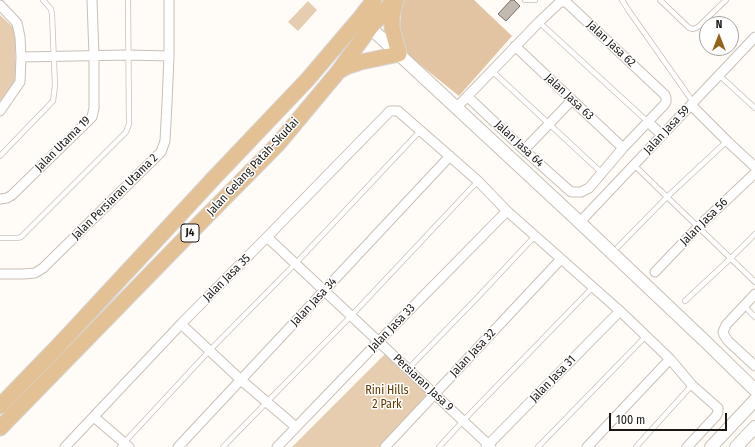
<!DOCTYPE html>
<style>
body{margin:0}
#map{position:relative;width:755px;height:447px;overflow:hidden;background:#fffbf7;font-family:"Fira Sans Condensed",sans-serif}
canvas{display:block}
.north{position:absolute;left:699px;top:16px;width:40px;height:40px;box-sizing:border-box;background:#fff;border:1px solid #a4a3a1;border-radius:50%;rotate:0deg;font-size:11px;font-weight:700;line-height:16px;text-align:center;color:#1b1814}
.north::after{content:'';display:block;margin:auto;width:14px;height:18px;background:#956116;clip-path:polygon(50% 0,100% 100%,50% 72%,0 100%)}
.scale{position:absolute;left:609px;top:413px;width:118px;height:18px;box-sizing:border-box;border:2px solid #1b1814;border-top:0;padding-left:5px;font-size:12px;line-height:14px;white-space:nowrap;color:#1b1814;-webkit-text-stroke:3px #fff;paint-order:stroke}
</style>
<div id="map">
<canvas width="755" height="447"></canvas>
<div class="north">N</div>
<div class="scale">100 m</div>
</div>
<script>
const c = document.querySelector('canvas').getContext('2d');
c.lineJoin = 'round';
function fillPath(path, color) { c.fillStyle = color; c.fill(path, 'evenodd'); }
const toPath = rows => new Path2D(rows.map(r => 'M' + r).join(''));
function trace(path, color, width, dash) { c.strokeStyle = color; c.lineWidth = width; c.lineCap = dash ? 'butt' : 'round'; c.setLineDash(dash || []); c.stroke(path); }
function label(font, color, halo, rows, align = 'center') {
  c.font = font + ' "Fira Sans Condensed",sans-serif'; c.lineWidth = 3; c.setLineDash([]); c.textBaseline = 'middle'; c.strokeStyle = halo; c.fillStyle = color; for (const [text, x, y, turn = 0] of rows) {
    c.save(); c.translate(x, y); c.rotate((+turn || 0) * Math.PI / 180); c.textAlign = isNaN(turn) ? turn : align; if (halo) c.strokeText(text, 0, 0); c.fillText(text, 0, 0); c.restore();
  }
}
const green = toPath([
 [308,1,317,10,298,31,288,22],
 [0,15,15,29,16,85,0,101],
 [387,352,435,397,387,447,292,447]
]);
const forest = toPath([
 [403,0,474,0,512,36,459,96,402,50,400,24,402,1]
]);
const building = toPath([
 [511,0,514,0,520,6,506,21,498,14,511,0]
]);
const service = toPath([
 [525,0,535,0],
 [622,0,629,11,693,102],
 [660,0,686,25,689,28,693,29,698,27,726,0],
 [539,22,648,122],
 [492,71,602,173],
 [719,75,755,108],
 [0,156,53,101,55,86,52,14,51,9,43,0],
 [634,165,755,282],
 [0,238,17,238,21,237,126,132,129,124,128,0],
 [618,247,667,197,727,141],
 [685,301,731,258,755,234],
 [744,306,755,317],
 [408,369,476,299,535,236],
 [120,447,210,350,296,263,420,131],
 [223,447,351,316,478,181],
 [439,447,463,421,593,287],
 [538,447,646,336],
 [636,447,692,385]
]);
const minor = toPath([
 [0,5,17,23,20,37,21,57,20,82,0,111],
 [515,46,623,148],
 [21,57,128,55,169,56],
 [691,105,727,141,755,167],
 [456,108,539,22,559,3,562,2,566,2,665,95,666,98,666,102,664,105,623,148,589,188,581,192,571,192,524,150,468,97],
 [648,122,662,135],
 [524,150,572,100],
 [0,199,7,198,12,195,92,117,94,108,94,56,92,0],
 [580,222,755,37],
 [267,237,491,447],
 [655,272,698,227,755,173],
 [0,274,23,274,35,273,43,268,161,152,165,141,167,103,169,56,169,0],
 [755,294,726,325,723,332,724,335,728,341,755,366],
 [181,324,241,380,296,427],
 [94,417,129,447],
 [65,447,181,324,267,237,390,111,398,111,478,181,507,211,620,311,670,359,692,385,718,408,718,412,716,416,687,447],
 [178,447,450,156],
 [277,447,379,341,507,211],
 [385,447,561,259],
 [486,447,620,311],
 [587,447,670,359]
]);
const tertiary = toPath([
 [363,21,573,216,708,344,755,390],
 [711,447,755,400],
 [736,447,755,427]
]);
const primary = toPath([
 [339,71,346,67,361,62,399,54,392,28,392,15,396,0],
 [0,406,61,343,213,179,308,79,360,18,374,0],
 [0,428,195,228,278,144,338,72,370,28,394,0]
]);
const shields = [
 [190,233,18]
];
const shieldNames = [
 ["J4",190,233]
];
const streetNames = [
 ["Jalan Jasa 62",611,44,43],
 ["Jalan Jasa 63",569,97,43],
 ["Jalan Jasa 59",667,130,-47],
 ["Jalan Utama 19",63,144,-45],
 ["Jalan Jasa 64",519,144,43],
 ["Jalan Gelang Patah-Skudai",253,167,-47],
 ["Jalan Persiaran Utama 2",115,197,-45],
 ["Jalan Jasa 56",704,222,-45],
 ["Jalan Jasa 35",227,278,-45],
 ["Jalan Jasa 34",314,302,-47],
 ["Jalan Jasa 33",392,328,-46],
 ["Jalan Jasa 32",473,353,-47],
 ["Jalan Jasa 31",553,379,-46],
 ["Persiaran Jasa 9",423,383,43]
];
const parkNames = [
 ["Rini Hills",387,391],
 ["2 Park",387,405]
];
fillPath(green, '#e7cdb0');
fillPath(forest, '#e2c4a3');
fillPath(building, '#c3b9af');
trace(building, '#766d64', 1);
trace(service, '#c9c0b5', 6);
trace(minor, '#c9c0b5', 11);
trace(tertiary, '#c9c0b5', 14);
trace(primary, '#d6d5d5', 17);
trace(service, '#fff', 4.5);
trace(minor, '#fff', 9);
trace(tertiary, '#fff', 12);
trace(primary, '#e4c195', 15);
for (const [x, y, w] of shields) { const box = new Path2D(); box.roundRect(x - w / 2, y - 9, w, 18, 3); c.fillStyle = '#fff'; c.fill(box); trace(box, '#1b1814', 1); }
label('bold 11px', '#1b1814', null, shieldNames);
label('12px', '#1b1814', '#fff', streetNames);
label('12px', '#603a00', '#fff', parkNames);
</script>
